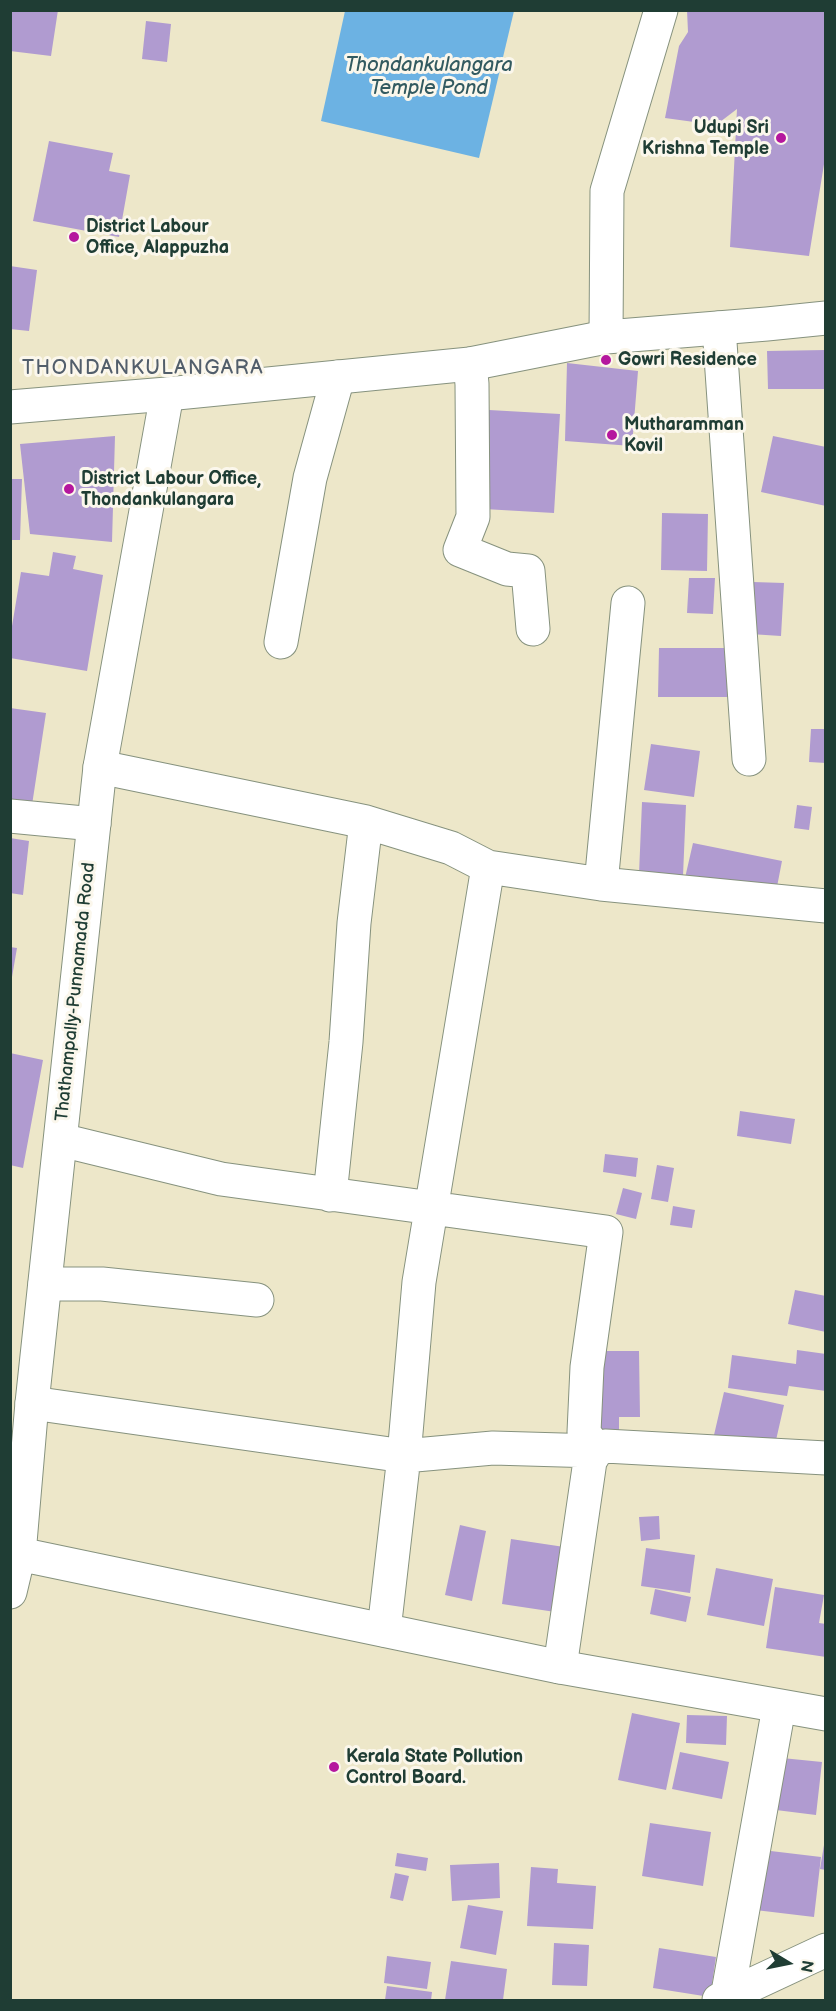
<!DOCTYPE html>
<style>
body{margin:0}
#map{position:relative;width:836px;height:2011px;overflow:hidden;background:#ede7c9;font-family:"Balsamiq Sans",sans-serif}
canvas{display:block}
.frame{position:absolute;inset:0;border:12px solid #1f3d34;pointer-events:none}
.north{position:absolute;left:758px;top:1933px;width:60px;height:60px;-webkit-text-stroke:4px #fbf7ec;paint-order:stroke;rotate:100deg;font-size:16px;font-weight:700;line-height:24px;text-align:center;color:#1f3d34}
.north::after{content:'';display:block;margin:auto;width:21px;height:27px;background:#1f3d34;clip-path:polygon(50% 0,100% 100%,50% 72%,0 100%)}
</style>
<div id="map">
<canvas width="836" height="2011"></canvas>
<div class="frame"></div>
<div class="north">N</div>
</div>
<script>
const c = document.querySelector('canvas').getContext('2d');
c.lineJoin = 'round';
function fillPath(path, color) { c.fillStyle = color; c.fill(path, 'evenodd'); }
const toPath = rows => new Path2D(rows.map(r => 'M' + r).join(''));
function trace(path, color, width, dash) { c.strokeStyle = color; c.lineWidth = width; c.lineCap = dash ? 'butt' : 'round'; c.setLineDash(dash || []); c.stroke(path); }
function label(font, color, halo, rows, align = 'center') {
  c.font = font + ' "Balsamiq Sans",sans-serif'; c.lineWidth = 6; c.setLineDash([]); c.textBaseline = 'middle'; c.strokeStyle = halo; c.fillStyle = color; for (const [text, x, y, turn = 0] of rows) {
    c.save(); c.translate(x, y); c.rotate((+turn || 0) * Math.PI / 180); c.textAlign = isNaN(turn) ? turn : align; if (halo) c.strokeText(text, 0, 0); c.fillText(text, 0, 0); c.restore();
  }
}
const water = toPath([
 [345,11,514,11,479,158,321,121]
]);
const building = toPath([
 [10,10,58,10,51,56,10,51],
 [687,10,826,10,826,152,809,256,730,247,737,109,716,125,665,118,679,46,688,32],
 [146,21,171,24,167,62,142,59],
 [49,141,113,153,109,171,130,175,119,237,33,221],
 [10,266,37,270,29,331,10,329],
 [826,350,826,389,768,389,767,351],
 [567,363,638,371,632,446,565,441],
 [489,410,560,414,554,513,484,509],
 [115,436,112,542,30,534,20,444],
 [773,436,826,447,826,506,761,492],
 [10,479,22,479,20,540,10,540],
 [662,513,708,514,707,571,661,570],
 [53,552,76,556,73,569,103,575,87,671,10,658,10,638,21,572,49,576],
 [689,578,715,578,713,614,687,613],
 [753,582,784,583,781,636,750,634],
 [659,648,730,648,730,697,658,697],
 [10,708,46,713,32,805,10,802],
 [811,729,826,729,826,763,809,762],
 [651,744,700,751,694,797,644,790],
 [642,802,686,805,683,876,639,874],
 [797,805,812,807,809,830,794,828],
 [10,838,29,841,23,895,10,893],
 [693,843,782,861,775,897,685,878],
 [10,947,17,948,12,977,10,977],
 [10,1053,43,1060,23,1168,10,1165],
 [740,1111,795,1119,791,1144,737,1136],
 [605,1154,638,1158,636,1177,603,1172],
 [657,1165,674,1168,668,1202,651,1199],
 [623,1188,642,1193,636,1219,616,1214],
 [673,1206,695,1210,692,1228,670,1225],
 [795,1290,826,1296,826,1332,788,1324],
 [797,1350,826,1354,826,1391,789,1386,787,1396,728,1388,732,1355,796,1364],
 [596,1351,639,1351,640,1417,619,1417,619,1437,596,1437],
 [724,1392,784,1405,774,1449,714,1435],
 [659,1516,660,1539,641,1541,639,1517],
 [460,1525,486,1531,472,1601,445,1595],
 [511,1539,571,1548,562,1613,502,1604],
 [646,1548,695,1555,690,1593,641,1586],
 [716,1568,773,1579,764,1626,707,1615],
 [775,1587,824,1595,819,1623,826,1624,826,1657,766,1648],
 [655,1589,691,1597,686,1622,650,1614],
 [632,1713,680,1723,666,1790,618,1780],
 [687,1715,727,1716,726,1745,686,1743],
 [680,1752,729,1762,722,1799,672,1789],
 [782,1758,822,1762,816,1815,776,1810],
 [650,1823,711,1832,703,1886,642,1876],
 [824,1845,826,1845,826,1870,820,1869],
 [754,1849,821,1857,814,1917,747,1909],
 [397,1853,428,1858,426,1871,395,1866],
 [499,1863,500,1898,452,1901,450,1865],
 [531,1867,558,1869,557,1883,596,1886,593,1929,527,1926],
 [395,1873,409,1876,403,1901,390,1898],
 [468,1905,503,1911,496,1955,460,1948],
 [554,1943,589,1945,587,1986,552,1985],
 [659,1948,716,1957,710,1997,653,1988],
 [387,1956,431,1962,427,1989,384,1983],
 [451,1961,507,1969,503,2000,445,2000],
 [387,1986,432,1992,431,2000,385,2000]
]);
const street = toPath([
 [719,328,749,759],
 [606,337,607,191,661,10],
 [470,364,472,384,473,517,460,550,507,569,528,571,533,629],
 [281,642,310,478,338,377],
 [100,767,366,822,451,848,488,867,601,884,826,906],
 [10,816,94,824],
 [601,884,628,603],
 [61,1140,221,1179,606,1232,587,1367,584,1432,596,1451],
 [330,1195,346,1042,354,923,366,822],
 [45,1284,102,1284,257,1300],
 [32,1403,404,1456,493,1448,596,1451],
 [384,1630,404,1456,419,1282,488,867],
 [560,1667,590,1461,596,1451,605,1446,826,1458],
 [727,1998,779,1707],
 [719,2000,826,1950]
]);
const secondary = toPath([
 [19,1554,560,1667,826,1714],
 [10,1592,19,1554,32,1403,100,767,167,394]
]);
const primary = toPath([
 [10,407,167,394,470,364,606,337,767,324,826,318]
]);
const markers = [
 [781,138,6,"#b5179e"],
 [74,237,6,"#b5179e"],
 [606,360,6,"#b5179e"],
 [612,435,6,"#b5179e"],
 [69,489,6,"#b5179e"],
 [334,1767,6,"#b5179e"]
];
const poiNames = [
 ["Udupi Sri",769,128,"right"],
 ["Krishna Temple",769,149,"right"],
 ["District Labour",86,227],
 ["Office, Alappuzha",86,248],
 ["Gowri Residence",618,360],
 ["Mutharamman",624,425],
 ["Kovil",624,446],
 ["District Labour Office,",81,479],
 ["Thondankulangara",81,500],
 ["Kerala State Pollution",346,1757],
 ["Control Board.",346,1778]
];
const streetNames = [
 ["Thathampally-Punnamada Road",76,992,-84]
];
const waterNames = [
 ["Thondankulangara",429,66],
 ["Temple Pond",429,89]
];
const neighbourhoodNames = [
 ["THONDANKULANGARA",143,369]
];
fillPath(water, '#6cb2e3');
fillPath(building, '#b09bd0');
trace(street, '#86927e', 35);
trace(secondary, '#86927e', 35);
trace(primary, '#86927e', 35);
trace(street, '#fff', 33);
trace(secondary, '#fff', 33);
trace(primary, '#fff', 33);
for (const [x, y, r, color] of markers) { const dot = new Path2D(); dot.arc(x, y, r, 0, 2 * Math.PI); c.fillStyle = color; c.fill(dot); trace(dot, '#fbf7ec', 2); }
label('bold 18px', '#1f3d34', '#fbf7ec', poiNames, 'left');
label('18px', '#1f3d34', '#fbf7ec', streetNames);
label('italic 20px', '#325a60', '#fbf7ec', waterNames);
c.letterSpacing = '1.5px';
label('20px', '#525e6b', '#fbf7ec', neighbourhoodNames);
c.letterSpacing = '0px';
</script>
